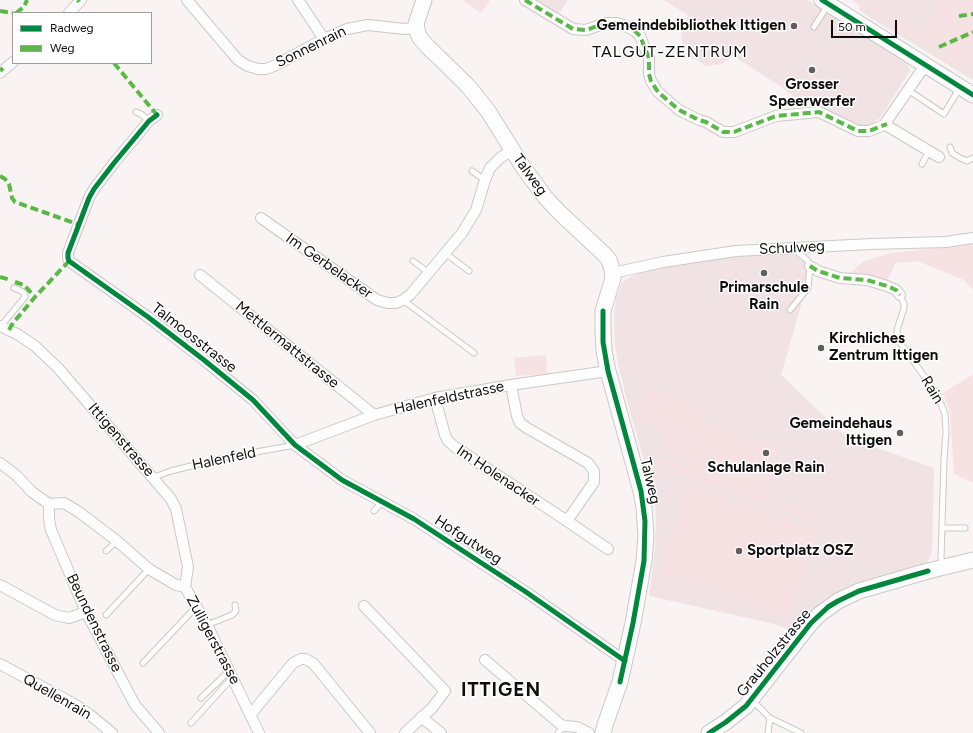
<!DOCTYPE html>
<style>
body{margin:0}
#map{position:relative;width:973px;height:733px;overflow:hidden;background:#f9f3f3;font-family:Figtree,sans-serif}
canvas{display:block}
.legend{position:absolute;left:12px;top:12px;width:140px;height:52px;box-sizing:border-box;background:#fff;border:1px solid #9f9e9e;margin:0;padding:5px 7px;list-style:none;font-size:12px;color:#100d0d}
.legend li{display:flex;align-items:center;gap:8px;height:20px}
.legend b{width:20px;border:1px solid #9f9e9e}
.scale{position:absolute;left:831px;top:20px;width:66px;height:18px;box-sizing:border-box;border:2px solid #100d0d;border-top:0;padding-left:5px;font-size:12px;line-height:14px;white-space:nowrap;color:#100d0d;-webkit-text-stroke:3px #fff;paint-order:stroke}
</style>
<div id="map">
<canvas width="973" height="733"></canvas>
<ul class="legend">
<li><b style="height:5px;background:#00873e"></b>Radweg</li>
<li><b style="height:5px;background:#58b947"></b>Weg</li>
</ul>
<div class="scale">50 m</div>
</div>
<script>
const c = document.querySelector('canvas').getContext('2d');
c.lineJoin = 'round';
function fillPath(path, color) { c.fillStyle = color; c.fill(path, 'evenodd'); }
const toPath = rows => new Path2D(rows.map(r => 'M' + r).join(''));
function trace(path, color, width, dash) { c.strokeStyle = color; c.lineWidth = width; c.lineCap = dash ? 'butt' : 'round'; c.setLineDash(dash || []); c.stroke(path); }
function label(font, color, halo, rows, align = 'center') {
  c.font = font + ' Figtree,sans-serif'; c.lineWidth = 3; c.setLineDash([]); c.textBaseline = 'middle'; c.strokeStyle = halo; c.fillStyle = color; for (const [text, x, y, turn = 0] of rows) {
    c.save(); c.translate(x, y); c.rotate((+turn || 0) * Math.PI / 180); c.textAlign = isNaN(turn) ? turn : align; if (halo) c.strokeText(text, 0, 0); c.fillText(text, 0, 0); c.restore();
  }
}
const built = toPath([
 [520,0,568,0,555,21],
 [664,0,808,0,903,60,908,65,910,71,880,118,868,127,858,127,793,96,774,82,733,56,722,64,707,66,690,57,682,42,681,30,688,15],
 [852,0,973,0,973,80,866,15,859,10,860,6],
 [791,252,804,262,807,267,807,285,781,375,846,437,934,468,932,552,924,569,873,582,797,632,770,623,649,596,655,548,656,521,655,506,652,488,627,401,618,364,615,345,614,318,616,300,622,282,636,274,670,266,724,258]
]);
const green = toPath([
 [462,0,490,0,481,13],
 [941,0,973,0,973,68,970,70,965,69,868,9,873,2,921,32],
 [973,243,973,290,964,280,917,261,896,263,887,281,848,275,864,261,887,254],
 [546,355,547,374,516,376,514,358],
 [973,374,973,483,954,474,950,413,943,393],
 [651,388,706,408,694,439,639,420],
 [704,422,779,449,763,494,688,467],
 [670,434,694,443,688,458,664,450],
 [656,457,836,522,834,528,654,465],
 [691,485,818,530,787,618,660,573]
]);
const lane = toPath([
 [814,27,828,5],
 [908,90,944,114,959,89],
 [136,112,141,114,149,121],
 [950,147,952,153,960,158,967,161,973,158],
 [922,164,929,151],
 [472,171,485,180],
 [445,253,469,271],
 [413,261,429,273],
 [900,295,904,304,904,308,897,330,898,340,937,394,945,414,946,432,944,460,941,558,943,566],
 [403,300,474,353],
 [790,310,808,288,810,266,807,260,794,249],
 [1,326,25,297,24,293,21,291,14,288],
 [154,477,171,471,223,458,295,445],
 [374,511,382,502],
 [942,528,965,528],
 [106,551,117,541],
 [106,615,149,569],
 [207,625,232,615,236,611,235,605],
 [143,663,197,606],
 [201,698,229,671],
 [753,701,770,718,801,733],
 [191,723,232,678],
 [558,733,564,726],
 [768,733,770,718]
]);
const street = toPath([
 [187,0,238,60,248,66,258,69,266,69,274,66,324,39,347,29,368,25,405,29,416,28],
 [298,0,324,39],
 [525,0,573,29,586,30,606,23,617,23,623,25,635,31,640,36,649,58,649,74,651,81,658,92,679,110,699,120,706,122,723,132,734,132,776,116,819,112,858,131,869,131,887,124],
 [69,13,81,0],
 [926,64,886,122,889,127,939,157],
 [0,73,13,62],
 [157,115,149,121,114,163,94,189,89,198,68,253,68,258,69,261,148,317,204,360,253,400,295,445,342,480,414,519,526,592,625,661],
 [261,218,377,300,388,303,396,303,403,300,410,295,462,233,476,210,485,180,490,168,500,158,512,150],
 [810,266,818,271,840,278,867,280,887,286,896,290,900,295],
 [613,273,663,262,736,251,871,244,946,242,973,238],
 [200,275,374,415],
 [0,326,17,334,35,346,58,368,171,499,176,509,188,567,185,587],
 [435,398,445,435,448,441,455,447,567,521,594,482,594,471,588,463,527,428,520,423,517,416,511,385],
 [295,445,374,415,435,398,511,385,608,371],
 [0,463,16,475,32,492,49,504],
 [49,504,64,503,79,512,117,541,149,569,176,585,185,587,207,625,259,733],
 [49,504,49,519,51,530,86,612,135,705,159,733],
 [567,521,608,549],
 [0,585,55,615,64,617,69,618,86,612],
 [364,606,445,691,432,708,405,733],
 [485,660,560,724,564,726,577,727,589,733],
 [0,664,74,704,89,714,112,733],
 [251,714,293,663,301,659,305,659,313,663,370,733],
 [421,717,441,733]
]);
const secondary = toPath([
 [424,0,416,24,418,34,420,38,427,46,468,86,488,111,523,167,545,197,559,212,605,255,609,260,612,269,613,278,603,311,603,333,604,351,608,371,641,491,644,508,646,535,644,561,633,623,620,682,605,725,603,733],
 [822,0,973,95],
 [709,733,726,722,746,706,811,623,820,614,838,601,859,591,928,571,973,560]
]);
const quiet = toPath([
 [78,0,79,2],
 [525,0,573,29,586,30,606,23,617,23,623,25,635,31,640,36,649,58,649,74,651,81,658,92,679,110,699,120,706,122,723,132,734,132,776,116,819,112,858,131,869,131,887,124],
 [0,11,13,13],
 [16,13,24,7,27,0],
 [959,16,973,14],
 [939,47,973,32],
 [114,63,157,115],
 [0,68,3,71],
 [0,176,5,179,9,184,12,198,15,202,80,225],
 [810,266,818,271,840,278,867,280,887,286,896,290,900,295],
 [0,277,11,280],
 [15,282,24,285,35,297],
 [9,330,13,323,35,297,69,261]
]);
const cycleway = toPath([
 [822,0,973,95],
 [157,115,149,121,114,163,94,189,89,198,68,253,68,258,69,261,148,317,204,360,253,400,295,445,342,480,414,519,526,592,625,661],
 [603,311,603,342,608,371,641,491,645,521,644,561,633,623,620,682],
 [709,733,726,722,746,706,811,623,828,607,838,601,859,591,928,571]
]);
const markers = [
 [794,26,4,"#625e5e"],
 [812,70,4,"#625e5e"],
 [764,273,4,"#625e5e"],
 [821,348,4,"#625e5e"],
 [900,433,4,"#625e5e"],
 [766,453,4,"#625e5e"],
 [739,551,4,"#625e5e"]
];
const poiNames = [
 ["Gemeindebibliothek Ittigen",786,26,"right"],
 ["Grosser",812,85],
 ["Speerwerfer",812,102],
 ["Primarschule",764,288],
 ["Rain",764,305],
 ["Kirchliches",829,339,"left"],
 ["Zentrum Ittigen",829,356,"left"],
 ["Gemeindehaus",892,424,"right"],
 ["Ittigen",892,441,"right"],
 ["Schulanlage Rain",766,468],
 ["Sportplatz OSZ",747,551,"left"]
];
const streetNames = [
 ["Sonnenrain",311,47,-26],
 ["Talweg",530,175,54],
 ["Schulweg",792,248,-3],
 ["Im Gerbelacker",329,266,35],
 ["Talmoosstrasse",194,338,38],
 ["Mettlermattstrasse",287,345,39],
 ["Rain",932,390,59],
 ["Halenfeldstrasse",449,398,-12],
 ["Ittigenstrasse",121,440,49],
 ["Halenfeld",224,459,-12],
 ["Im Holenacker",498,476,34],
 ["Talweg",650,481,77],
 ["Hofgutweg",468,540,33],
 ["Beundenstrasse",94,623,64],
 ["Zulligerstrasse",213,640,62],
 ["Grauholzstrasse",774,653,-51],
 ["Quellenrain",57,697,30]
];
const neighbourhoodNames = [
 ["TALGUT-ZENTRUM",670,52]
];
const districtNames = [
 ["ITTIGEN",501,690]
];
fillPath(built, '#f1e3e3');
fillPath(green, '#f7e2e3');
trace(lane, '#ccc8c8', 7);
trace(street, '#ccc8c8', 12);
trace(secondary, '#ccc8c8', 17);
trace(lane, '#fefdfd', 5);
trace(street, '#fefdfd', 10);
trace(secondary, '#fefdfd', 15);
trace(quiet, '#58b947', 4, [8, 4]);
trace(cycleway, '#00873e', 5);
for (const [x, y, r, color] of markers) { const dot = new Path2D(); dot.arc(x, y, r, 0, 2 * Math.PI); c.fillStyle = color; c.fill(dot); trace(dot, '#fff', 1.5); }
label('bold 15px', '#100d0d', '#fff', poiNames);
label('15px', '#100d0d', '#fff', streetNames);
c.letterSpacing = '1px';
label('16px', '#100d0d', '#fff', neighbourhoodNames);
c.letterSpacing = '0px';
c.letterSpacing = '1px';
label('bold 19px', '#100d0d', '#fff', districtNames);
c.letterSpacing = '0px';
</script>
